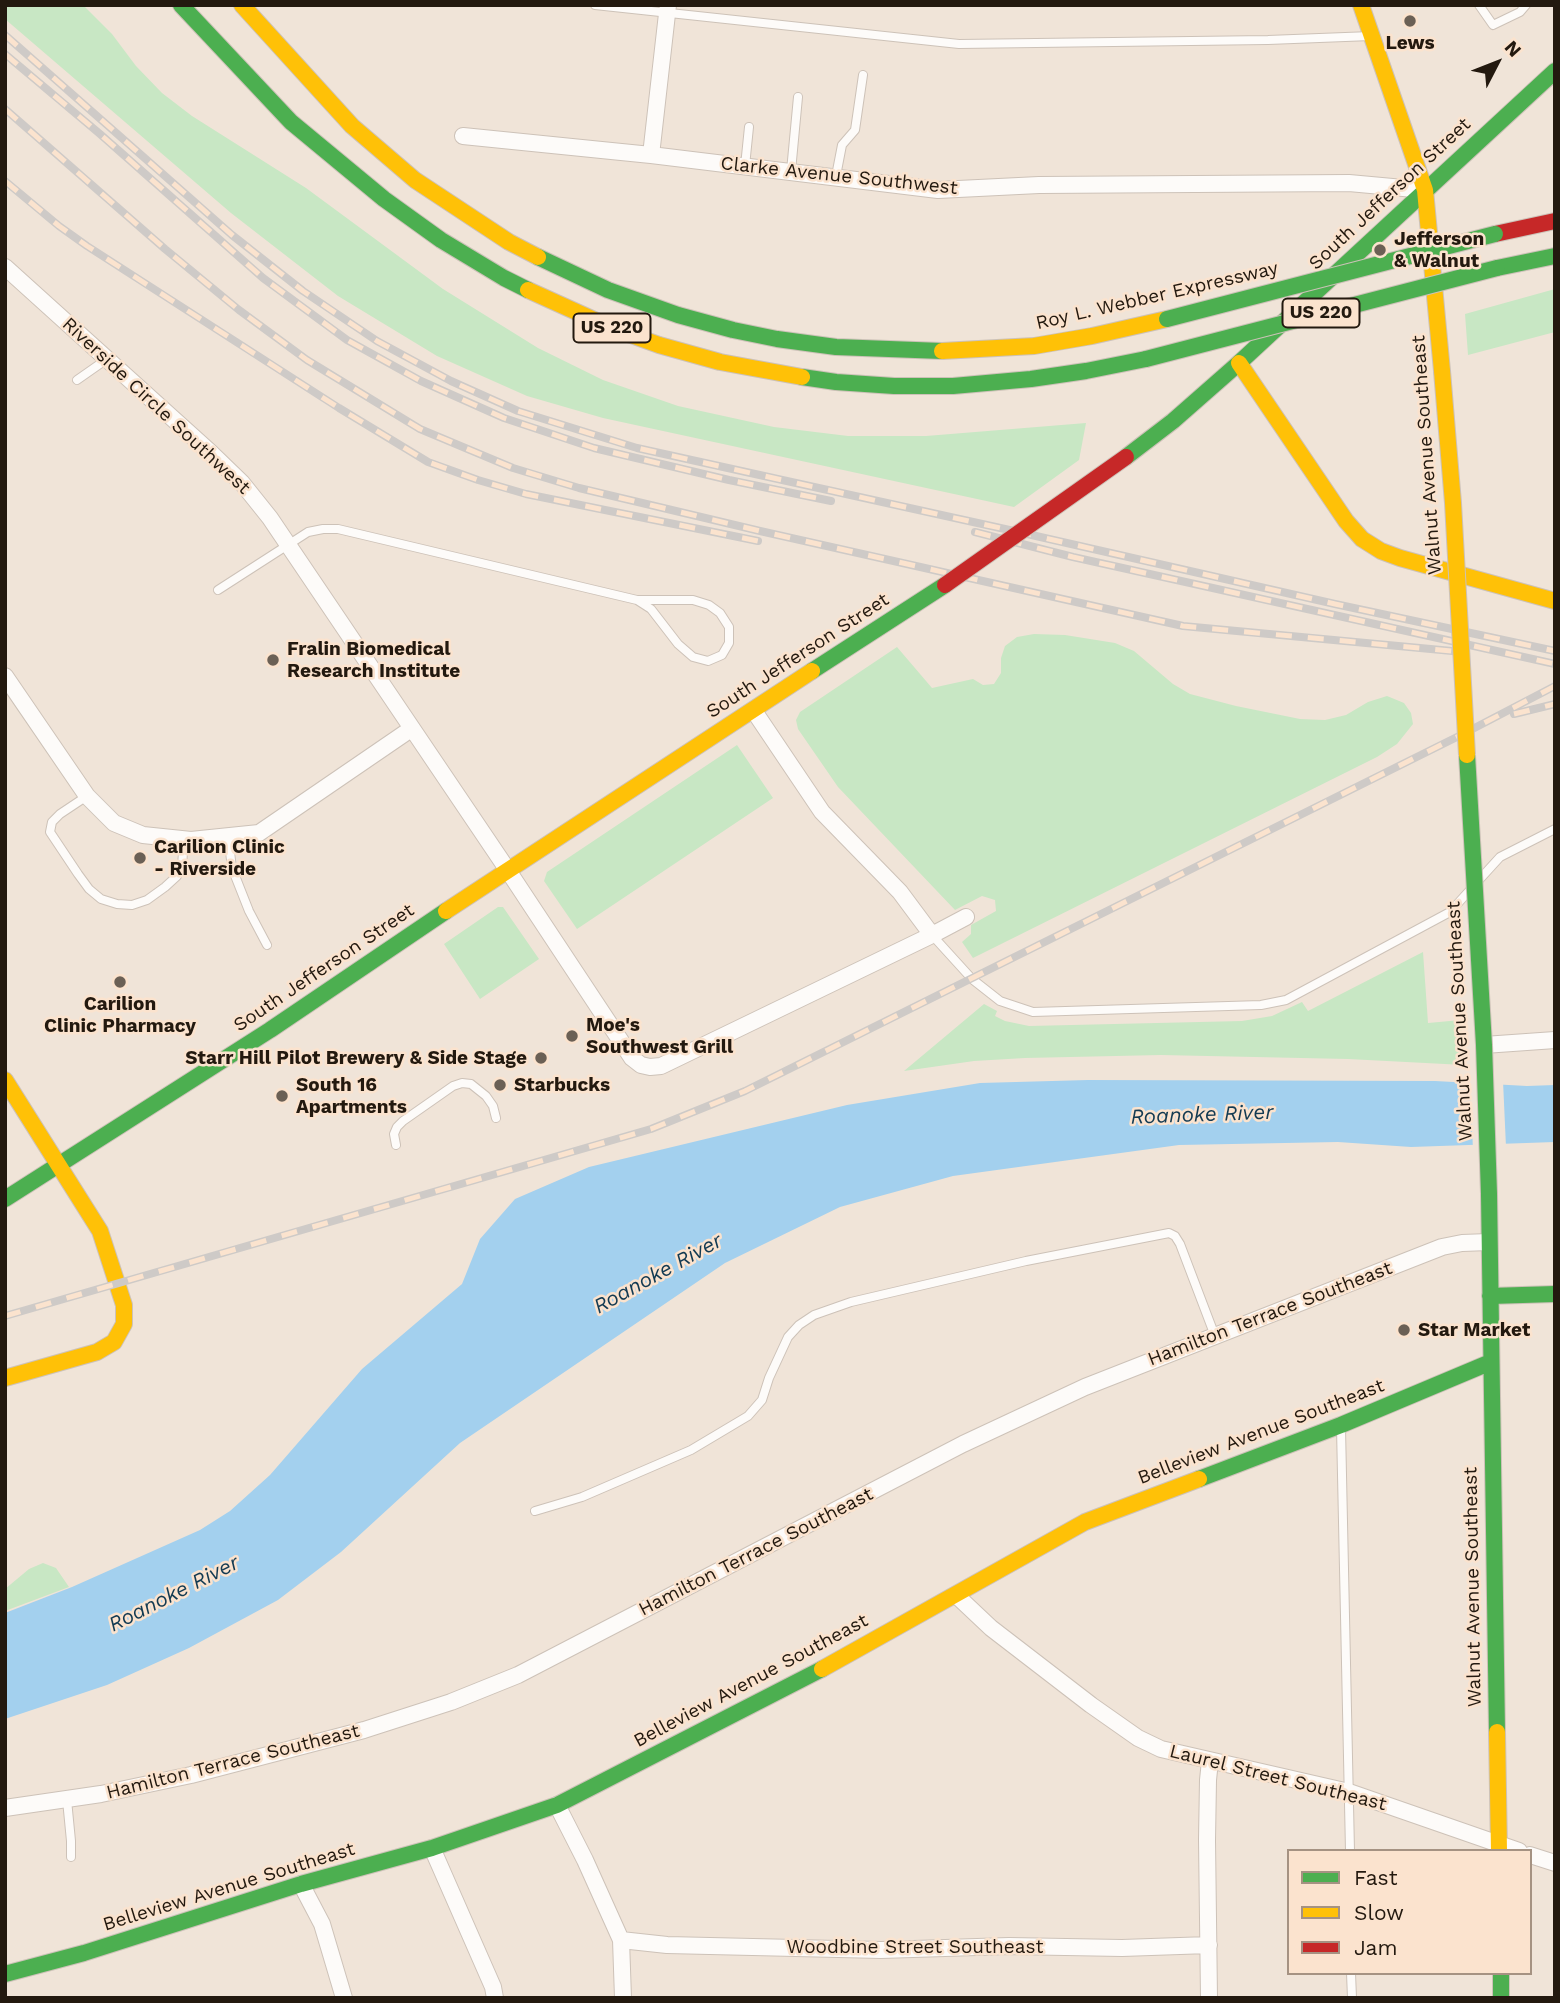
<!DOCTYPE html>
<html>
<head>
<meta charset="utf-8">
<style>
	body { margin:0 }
	#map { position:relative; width:1560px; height:2003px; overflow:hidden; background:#f0e4d8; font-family:"Work Sans",sans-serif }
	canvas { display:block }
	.frame { position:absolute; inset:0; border:7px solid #23190f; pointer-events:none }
	.legend { position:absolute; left:1287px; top:1849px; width:245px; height:126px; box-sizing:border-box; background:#fbe3ce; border:2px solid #a59282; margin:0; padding:9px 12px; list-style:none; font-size:21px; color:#23190f }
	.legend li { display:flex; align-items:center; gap:14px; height:35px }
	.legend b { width:35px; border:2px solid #a59282 }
	.north { position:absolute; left:1462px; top:28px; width:70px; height:70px; -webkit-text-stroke:5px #fbe3ce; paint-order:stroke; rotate:48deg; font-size:19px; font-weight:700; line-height:28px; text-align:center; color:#23190f }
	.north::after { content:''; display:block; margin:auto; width:24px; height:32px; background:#23190f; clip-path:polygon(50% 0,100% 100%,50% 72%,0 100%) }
</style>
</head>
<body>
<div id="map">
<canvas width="1560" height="2003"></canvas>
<div class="frame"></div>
<ul class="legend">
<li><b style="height:9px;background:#4caf50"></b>Fast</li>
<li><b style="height:9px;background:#ffc107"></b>Slow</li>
<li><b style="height:9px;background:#c62828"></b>Jam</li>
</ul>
<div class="north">N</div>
</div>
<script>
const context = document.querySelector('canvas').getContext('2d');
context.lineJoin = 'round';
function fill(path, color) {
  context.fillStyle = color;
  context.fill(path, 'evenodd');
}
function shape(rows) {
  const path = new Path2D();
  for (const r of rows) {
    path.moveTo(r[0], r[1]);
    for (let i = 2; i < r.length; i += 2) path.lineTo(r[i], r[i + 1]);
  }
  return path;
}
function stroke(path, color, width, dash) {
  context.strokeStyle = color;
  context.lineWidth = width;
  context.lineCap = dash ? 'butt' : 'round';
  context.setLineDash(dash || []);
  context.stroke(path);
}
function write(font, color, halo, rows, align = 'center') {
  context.font = font + ' "Work Sans",sans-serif';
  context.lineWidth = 5;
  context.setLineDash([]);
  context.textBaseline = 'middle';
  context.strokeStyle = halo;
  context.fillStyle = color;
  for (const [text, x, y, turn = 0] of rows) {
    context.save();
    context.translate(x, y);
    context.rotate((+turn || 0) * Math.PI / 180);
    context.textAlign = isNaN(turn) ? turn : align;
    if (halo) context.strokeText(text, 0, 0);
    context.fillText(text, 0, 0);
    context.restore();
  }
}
fill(shape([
	[5,5,83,5,112,34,136,66,162,93,192,116,306,188,443,289,538,348,603,380,678,406,774,427,848,436,926,436,1086,423,1079,460,1014,507,603,418,527,396,437,356,338,296,231,213,5,19],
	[1555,289,1555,332,1468,355,1465,314],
	[1034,634,1065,635,1115,643,1134,651,1173,684,1190,694,1236,706,1300,719,1325,720,1346,715,1368,702,1387,696,1404,703,1411,713,1413,724,1397,744,1377,757,973,958,962,942,971,934,971,925,996,911,995,900,982,896,955,910,838,787,798,729,796,720,800,712,897,647,932,688,973,679,983,685,994,684,1001,673,1001,658,1005,646,1017,637],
	[737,745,773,798,577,929,544,881,547,872],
	[498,907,503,907,539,959,480,999,444,944],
	[1423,952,1428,1023,1461,1020,1464,1065,1348,1059,1161,1055,1025,1058,974,1061,904,1071,984,1004,997,1011,995,1016,1005,1021,1029,1026,1242,1021,1272,1016,1302,1002,1308,1011],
	[43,1563,56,1568,69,1587,5,1611,5,1589,29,1569]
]), '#c8e7c4');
fill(shape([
	[1088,1080,1435,1081,1527,1086,1555,1085,1555,1142,1411,1147,1338,1142,1179,1145,953,1176,840,1207,725,1263,460,1443,341,1552,278,1600,189,1648,107,1685,5,1719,5,1613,72,1587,200,1530,230,1511,270,1475,362,1369,462,1284,480,1239,515,1199,589,1167,847,1105,980,1083]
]), '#a3d0ee');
fill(shape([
	[1469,1079,1503,1081,1506,1147,1473,1148]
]), '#f0e4d8');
const lane = shape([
	[595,5,959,44,1268,40,1371,36],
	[1479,5,1493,25,1520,12,1526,5],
	[745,166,749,127],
	[791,171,798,97],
	[836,176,842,145,855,130,863,75],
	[77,380,107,359],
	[218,590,308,532,323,529,338,529,637,600,693,600,709,605,720,613,729,627,729,643,722,655,708,661,693,657,678,644,651,609,637,600],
	[87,796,60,814,52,822,50,832,78,874,89,889,101,899,117,904,132,905,147,900,165,887,177,876,182,866,184,839],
	[228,836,232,868,249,911,267,945],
	[1479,880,1500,857,1555,829],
	[932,935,972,979,1000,1001,1033,1012,1261,1005,1286,1000,1450,912,1470,890],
	[396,1145,394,1134,397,1127,403,1121,453,1086,462,1083,471,1084,486,1096,493,1106,496,1118],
	[1341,1428,1350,1851],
	[535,1511,582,1497,691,1450,748,1416,762,1400,769,1378,788,1337,799,1325,814,1315,851,1302,1026,1261,1169,1233,1175,1236,1180,1244,1215,1336],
	[67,1800,71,1841,71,1857],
	[1351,1973,1352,1998]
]);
const street = shape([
	[463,136,651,155,938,190,1039,185,1349,183,1425,190],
	[651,155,668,5],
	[5,267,211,453,242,483,270,518,507,869,632,1058,641,1065,650,1067,661,1066,932,935,966,917],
	[5,676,87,796,114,823,143,835,191,840,259,833,411,729],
	[754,711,822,812,900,892,932,935],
	[1484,1045,1555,1040],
	[956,1595,991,1628,1091,1705,1138,1738,1161,1749,1349,1792,1519,1851],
	[557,1805,585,1860,621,1940,623,1998],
	[5,1808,101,1794,191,1775,364,1730,451,1702,518,1675,963,1444,1085,1387,1442,1247,1462,1243,1489,1242],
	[432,1848,493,1987,495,1998],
	[1530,1855,1555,1863],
	[301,1884,322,1924,344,1998],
	[621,1940,667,1945,881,1950,1009,1946,1122,1948,1209,1945],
	[1209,1998,1207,1840,1208,1780,1210,1761]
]);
const fast = shape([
	[181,5,291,122,384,199,441,240,504,278,528,290],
	[538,257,608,290,678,315,733,330,777,339,836,347,942,351],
	[1497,268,1555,256],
	[802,377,836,382,894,386,953,386,1031,379,1086,371,1146,359],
	[1126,457,1173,421,1239,363,1555,71],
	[812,671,945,585],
	[1489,1194,1497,1732],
	[5,1199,270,1030,446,911],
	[1490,1296,1555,1294],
	[1199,1479,1341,1425,1491,1362],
	[1501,1973,1501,1998],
	[5,1974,84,1953,301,1884,432,1848,557,1805,822,1669]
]);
const slow = shape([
	[242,5,352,126,415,180,509,242,538,257],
	[1361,5,1425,190,1442,371],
	[528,290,612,328,659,345,720,362,802,377],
	[942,351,1034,346,1092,336,1167,319],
	[1239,363,1346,521,1362,539,1381,551,1400,558,1555,601],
	[446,911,812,671],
	[5,1080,100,1231,124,1305,124,1324,114,1342,97,1352,5,1378],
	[822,1669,1085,1522,1199,1479],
	[1497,1732,1499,1851]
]);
const jam = shape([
	[1495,234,1555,221]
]);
stroke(lane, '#cdc2b8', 10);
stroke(street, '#cdc2b8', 18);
stroke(fast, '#cdc2b8', 18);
stroke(slow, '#cdc2b8', 18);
stroke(jam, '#cdc2b8', 18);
stroke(lane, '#fdfbf9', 8);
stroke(street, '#fdfbf9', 16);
stroke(fast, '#4caf50', 16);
stroke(slow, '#ffc107', 16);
stroke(jam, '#c62828', 16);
const rail = shape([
	[5,35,232,235,303,291,377,341,451,381,518,411,637,448,1014,531,1335,604,1555,651],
	[5,54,100,134,263,278,347,340,421,381,504,418,594,448,729,480,831,501],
	[5,109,165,249,239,310,307,360,420,429,513,468,579,488,760,531,1183,626,1463,652],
	[5,181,59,226,87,246,339,408,428,462,478,480,526,494,758,541],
	[975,532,1073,557,1555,664],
	[1514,714,1555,704],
	[5,1316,651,1129,745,1091,1461,735,1555,686]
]);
stroke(rail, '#cecac7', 8);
stroke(rail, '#fbe3ce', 5, [16]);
const fastBridge = shape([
	[1167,319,1495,234],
	[1146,359,1497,268],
	[1467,755,1484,1045,1489,1194]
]);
const slowBridge = shape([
	[1442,371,1453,503,1467,755]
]);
const jamBridge = shape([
	[945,585,1126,457]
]);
stroke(fastBridge, '#cdc2b8', 18, []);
stroke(slowBridge, '#cdc2b8', 18, []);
stroke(jamBridge, '#cdc2b8', 18, []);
stroke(fastBridge, '#4caf50', 16);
stroke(slowBridge, '#ffc107', 16);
stroke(jamBridge, '#c62828', 16);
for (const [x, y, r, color] of [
	[1410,21,7,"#6b6055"],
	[1380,250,7,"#6b6055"],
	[273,660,7,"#6b6055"],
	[140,858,7,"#6b6055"],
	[120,982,7,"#6b6055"],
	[572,1036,7,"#6b6055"],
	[541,1058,7,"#6b6055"],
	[500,1085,7,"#6b6055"],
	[282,1096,7,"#6b6055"],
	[1404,1330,7,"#6b6055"]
]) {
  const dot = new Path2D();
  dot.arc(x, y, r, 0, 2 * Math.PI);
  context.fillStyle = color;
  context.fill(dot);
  stroke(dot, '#fbe3ce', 2.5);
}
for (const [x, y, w] of [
	[1321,313,77],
	[612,328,77]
]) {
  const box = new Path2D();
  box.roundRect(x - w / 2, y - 14.5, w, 29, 5);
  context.fillStyle = '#fbe3ce';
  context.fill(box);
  stroke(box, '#23190f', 2);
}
write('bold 18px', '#23190f', null, [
	["US 220",1321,313],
	["US 220",612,328]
]);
write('bold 19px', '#23190f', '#fbe3ce', [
	["Lews",1410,43,"center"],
	["Jefferson",1394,239],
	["& Walnut",1394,261],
	["Fralin Biomedical",287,649],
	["Research Institute",287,671],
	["Carilion Clinic",154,847],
	["- Riverside",154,869],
	["Carilion",120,1004,"center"],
	["Clinic Pharmacy",120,1026,"center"],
	["Moe's",586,1025],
	["Southwest Grill",586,1047],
	["Starr Hill Pilot Brewery & Side Stage",527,1058,"right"],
	["South 16",296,1085],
	["Apartments",296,1107],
	["Starbucks",514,1085],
	["Star Market",1418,1330]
], 'left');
write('19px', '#23190f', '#fbe3ce', [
	["Clarke Avenue Southwest",839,176,6],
	["South Jefferson Street",1390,194,-43],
	["Roy L. Webber Expressway",1157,296,-13],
	["Riverside Circle Southwest",156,406,43],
	["Walnut Avenue Southeast",1427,455,-94],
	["South Jefferson Street",798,656,-33],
	["South Jefferson Street",324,968,-34],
	["Walnut Avenue Southeast",1460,1021,-93],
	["Hamilton Terrace Southeast",1270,1314,-21],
	["Belleview Avenue Southeast",1261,1432,-21],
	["Hamilton Terrace Southeast",756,1552,-27],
	["Walnut Avenue Southeast",1473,1587,-91],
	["Belleview Avenue Southeast",751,1681,-28],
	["Hamilton Terrace Southeast",233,1762,-14],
	["Laurel Street Southeast",1278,1778,14],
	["Belleview Avenue Southeast",229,1887,-17],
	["Woodbine Street Southeast",915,1947]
]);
write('italic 21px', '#123a52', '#fbe3ce', [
	["Roanoke River",1202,1115,-2],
	["Roanoke River",658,1274,-29],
	["Roanoke River",174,1594,-27]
]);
</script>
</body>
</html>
